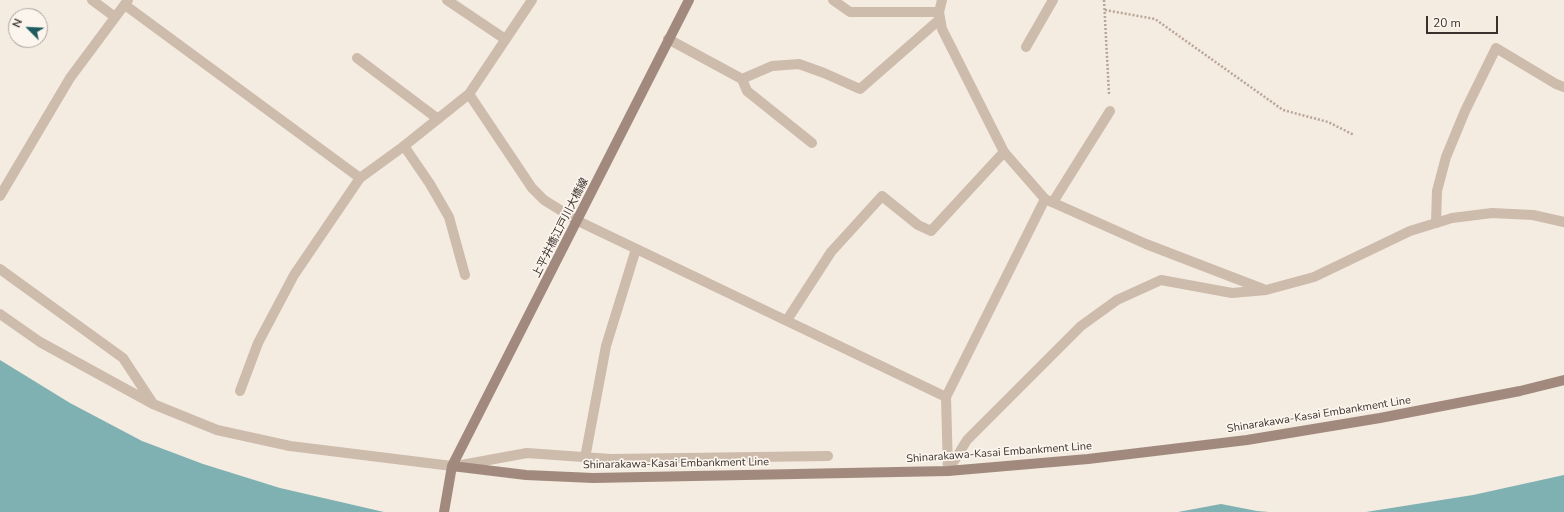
<!DOCTYPE html>
<html>
<head>
<meta charset="utf-8">
<style>
	body { margin:0 }
	#map { position:relative; width:1564px; height:512px; overflow:hidden; background:#f4ebe1; font-family:"Nunito Sans",sans-serif }
	canvas { display:block }
	.north { position:absolute; left:8px; top:8px; width:40px; height:40px; box-sizing:border-box; background:#fbf5ee; border:1px solid #aea6a0; border-radius:50%; rotate:294deg; font-size:11px; font-weight:700; line-height:16px; text-align:center; color:#3b302b }
	.north::after { content:''; display:block; margin:auto; width:14px; height:18px; background:#1f5a5e; clip-path:polygon(50% 0,100% 100%,50% 72%,0 100%) }
	.scale { position:absolute; left:1426px; top:16px; width:72px; height:18px; box-sizing:border-box; border:2px solid #3b302b; border-top:0; padding-left:5px; font-size:12px; line-height:14px; white-space:nowrap; color:#3b302b; -webkit-text-stroke:3px #fbf5ee; paint-order:stroke }
</style>
</head>
<body>
<div id="map">
<canvas width="1564" height="512"></canvas>
<div class="north">N</div>
<div class="scale">20 m</div>
</div>
<script>
const context = document.querySelector('canvas').getContext('2d');
context.lineJoin = 'round';
function fill(path, color) {
  context.fillStyle = color;
  context.fill(path, 'evenodd');
}
function shape(rows) {
  const path = new Path2D();
  for (const r of rows) {
    path.moveTo(r[0], r[1]);
    for (let i = 2; i < r.length; i += 2) path.lineTo(r[i], r[i + 1]);
  }
  return path;
}
function stroke(path, color, width, dash) {
  context.strokeStyle = color;
  context.lineWidth = width;
  context.lineCap = dash ? 'butt' : 'round';
  context.setLineDash(dash || []);
  context.stroke(path);
}
function write(font, color, halo, rows, align = 'center') {
  context.font = font + ' "Nunito Sans","Noto Sans JP",sans-serif';
  context.lineWidth = 3.5;
  context.setLineDash([]);
  context.textBaseline = 'middle';
  context.strokeStyle = halo;
  context.fillStyle = color;
  for (const [text, x, y, turn = 0] of rows) {
    context.save();
    context.translate(x, y);
    context.rotate((+turn || 0) * Math.PI / 180);
    context.textAlign = isNaN(turn) ? turn : align;
    if (halo) context.strokeText(text, 0, 0);
    context.fillText(text, 0, 0);
    context.restore();
  }
}
fill(shape([
	[0,360,70,403,142,441,203,464,280,488,384,512,0,512],
	[1564,475,1564,512,1366,512,1473,495],
	[1221,504,1257,511,1269,512,1178,512]
]), '#7fb0b2');
stroke(shape([
	[1104,0,1109,94],
	[1105,10,1155,19,1283,110,1328,122,1354,135]
]), '#b9a596', 2.5, [2, 2]);
stroke(shape([
	[447,0,505,39],
	[833,0,850,12,939,12],
	[668,39,742,79,772,66,799,64,824,73,860,89,940,19],
	[1026,47,1053,0],
	[357,58,438,119],
	[742,79,747,91,812,143],
	[404,146,430,184,449,217,465,275],
	[1053,202,1110,111],
	[1436,223,1437,191,1446,157,1465,111,1496,48,1556,84,1564,87],
	[787,320,831,252,882,196,918,225,931,231,1004,152],
	[240,391,258,343,294,275,360,178],
	[585,458,606,346,636,249],
	[456,466,527,453,611,459,828,456]
]), '#cdbbac', 10);
stroke(shape([
	[92,0,115,17],
	[942,0,939,12,942,29,1004,152,1045,199,1146,244,1263,289],
	[125,5,360,178,404,146,469,94,532,0],
	[469,94,532,188,544,200,578,221,946,397],
	[0,196,70,78,128,0],
	[0,269,123,358,152,402],
	[0,314,40,342,153,404,217,430,290,446,452,466],
	[948,471,967,440,1081,326,1117,300,1161,280,1232,293,1266,290,1314,277,1410,231,1452,218,1492,213,1533,215,1564,222],
	[948,471,946,397,1045,199]
]), '#cdbbac', 10);
stroke(shape([
	[452,466,526,475,593,478,948,471,1088,459,1247,440,1380,418,1520,391,1564,380],
	[444,512,452,466,689,0]
]), '#a18a7d', 10);
write('11px', '#3b302b', '#fbf5ee', [
	["上平井橋江戸川大橋線",561,228,-63],
	["Shinarakawa-Kasai Embankment Line",1319,415,-9],
	["Shinarakawa-Kasai Embankment Line",999,453,-4],
	["Shinarakawa-Kasai Embankment Line",676,464,-1]
]);
</script>
</body>
</html>
